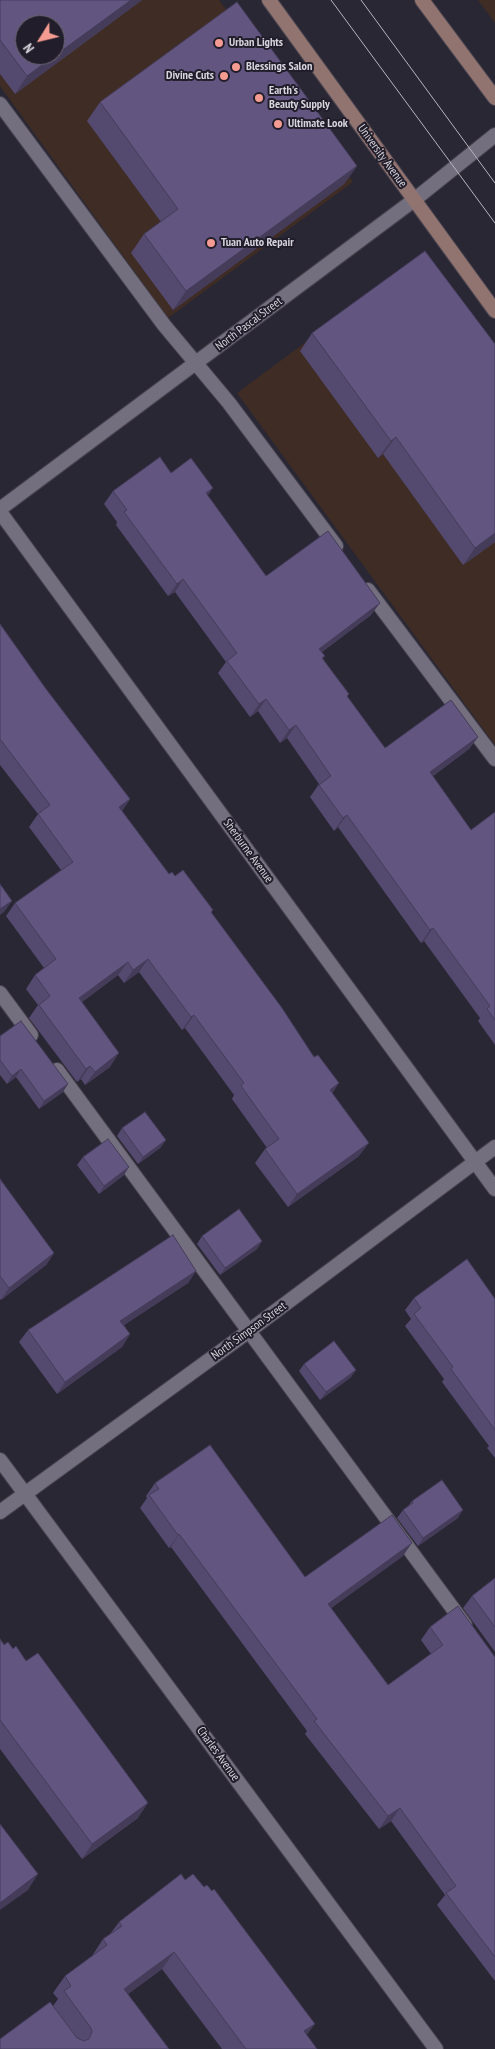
<!DOCTYPE html>
<html>
<head>
<meta charset="utf-8">
<style>
	body { margin:0 }
	#map { position:relative; width:495px; height:2049px; overflow:hidden; background:#2a2734; font-family:"PT Sans Narrow",sans-serif }
	canvas { display:block }
	.north { position:absolute; left:15px; top:15px; width:50px; height:50px; box-sizing:border-box; background:#211d2a; border:1px solid #696672; border-radius:50%; rotate:234deg; font-size:14px; font-weight:700; line-height:20px; text-align:center; color:#d6d4dd }
	.north::after { content:''; display:block; margin:auto; width:18px; height:22px; background:#f59c92; clip-path:polygon(50% 0,100% 100%,50% 72%,0 100%) }
</style>
</head>
<body>
<div id="map">
<canvas width="495" height="2049"></canvas>
<div class="north">N</div>
</div>
<script>
const context = document.querySelector('canvas').getContext('2d');
context.lineJoin = 'round';
function fill(path, color) {
  context.fillStyle = color;
  context.fill(path, 'evenodd');
}
function shape(rows) {
  const path = new Path2D();
  for (const r of rows) {
    path.moveTo(r[0], r[1]);
    for (let i = 2; i < r.length; i += 2) path.lineTo(r[i], r[i + 1]);
  }
  return path;
}
function stroke(path, color, width, dash) {
  context.strokeStyle = color;
  context.lineWidth = width;
  context.lineCap = dash ? 'butt' : 'round';
  context.setLineDash(dash || []);
  context.stroke(path);
}
function write(font, color, halo, rows, align = 'center') {
  context.font = font + ' "PT Sans Narrow",sans-serif';
  context.lineWidth = 4;
  context.setLineDash([]);
  context.textBaseline = 'middle';
  context.strokeStyle = halo;
  context.fillStyle = color;
  for (const [text, x, y, turn = 0] of rows) {
    context.save();
    context.translate(x, y);
    context.rotate((+turn || 0) * Math.PI / 180);
    context.textAlign = isNaN(turn) ? turn : align;
    if (halo) context.strokeText(text, 0, 0);
    context.fillText(text, 0, 0);
    context.restore();
  }
}
fill(shape([
	[0,0,219,0,353,182,168,318,0,86],
	[25,25,55,25,55,55,25,55],
	[478,0,495,0,495,23],
	[414,262,495,373,495,745,237,393]
]), '#3e2c25');
const service = shape([
	[0,104,164,325,229,403,336,546],
	[368,590,495,759],
	[0,993,31,1035],
	[57,1070,465,1625]
]);
const minor = shape([
	[0,509,414,200],
	[0,512,495,1189],
	[0,1460,436,2049],
	[0,1512,249,1331,495,1147]
]);
const tertiary = shape([
	[414,200,495,135]
]);
const secondary = shape([
	[269,0,495,311],
	[422,0,495,98]
]);
stroke(service, '#46424e', 16);
stroke(minor, '#46424e', 16);
stroke(tertiary, '#46424e', 16);
stroke(secondary, '#46424e', 16);
stroke(service, '#736f7f', 14);
stroke(minor, '#736f7f', 14);
stroke(tertiary, '#736f7f', 14);
stroke(secondary, '#917370', 14);
stroke(shape([
	[331,0,495,223],
	[361,0,495,183]
]), '#b6b4be', 1);
fill(shape([
	[0,0,142,0,15,94,0,74],
	[100,102,357,166,344,184,173,310,131,253,144,234,161,222,87,121],
	[312,333,495,344,495,542,463,565,383,454,378,458,300,351],
	[171,473,208,496,266,576,371,615,322,652,323,658,347,697,385,748,478,737,469,749,433,776,471,830,495,812,495,1045,478,1021,480,1018,424,941,421,943,338,827,334,831,310,797,319,784,287,738,280,743,258,711,250,717,218,673,226,662,175,592,168,596,116,525,117,522,104,504,113,491],
	[0,624,46,689,130,799,122,811,169,874,175,876,213,910,211,913,332,1093,359,1156,288,1207,255,1163,265,1149,267,1148,232,1099,234,1095,185,1028,182,1030,139,972,124,983,118,975,82,1002,110,1067,85,1085,81,1079,77,1082,29,1018,38,1005,26,989,35,975,44,968,6,916,15,903,61,870,29,827,38,814,0,765],
	[0,1036,63,1092,39,1109,16,1077,7,1084,0,1075],
	[122,1128,166,1140,160,1148,138,1164,117,1136],
	[83,1157,124,1175,99,1194,77,1165],
	[0,1179,54,1253,46,1265,1,1300,0,1299],
	[202,1236,262,1241,257,1249,220,1275,197,1244],
	[196,1271,188,1283,124,1325,130,1334,122,1347,57,1394,19,1342,28,1330],
	[414,1298,495,1299,495,1458,487,1448,489,1446,442,1382,444,1379,405,1326,411,1319,405,1310],
	[304,1364,356,1370,350,1378,320,1400,299,1371],
	[155,1483,305,1577,403,1556,331,1608,388,1685,431,1654,421,1640,430,1627,495,1657,495,1981,437,1905,445,1895,391,1821,379,1829,305,1734,307,1731,171,1547,169,1548,140,1508,147,1498,146,1496],
	[412,1501,458,1518,418,1546,397,1518,403,1510,408,1506],
	[495,1578,495,1652,463,1608,472,1596],
	[0,1639,138,1818,82,1859,0,1749],
	[181,1874,317,2049,222,2049,162,1969,128,1994,169,2049,0,2049,53,2006,58,1999,53,1993,65,1976,92,1956,103,1939,110,1934,119,1922]
]), '#54496e');
fill(shape([
	[131,0,142,0,15,94,27,76],
	[357,166,344,184,173,310,186,291],
	[396,437,383,454,378,458,391,441],
	[213,488,204,501,206,493],
	[495,533,495,542,463,565,475,548],
	[183,579,175,592,168,596,177,584],
	[380,603,371,615,310,661,319,649],
	[266,699,258,711,250,717,259,704],
	[296,725,287,738,280,743,289,730],
	[478,737,469,749,421,784,430,772],
	[130,799,121,812,119,807],
	[347,815,338,827,334,831,343,818],
	[12,901,4,912,0,915,0,909],
	[433,928,424,941,421,943,430,930],
	[148,959,139,972,124,983,133,970],
	[128,962,118,975,70,1011,79,998],
	[194,1015,185,1028,182,1030,191,1017],
	[119,1053,110,1067,85,1085,95,1072],
	[90,1066,81,1079,77,1082,86,1069],
	[21,1069,16,1077,7,1084,12,1076],
	[339,1083,330,1097,330,1090],
	[68,1084,63,1092,39,1109,44,1101],
	[166,1140,160,1148,138,1164,143,1157],
	[369,1143,359,1156,288,1207,297,1194],
	[129,1167,124,1175,99,1194,104,1186],
	[262,1241,257,1249,220,1275,225,1268],
	[54,1253,46,1265,1,1300,9,1288],
	[196,1271,188,1283,112,1333,120,1321],
	[130,1334,122,1347,57,1394,65,1382],
	[356,1370,350,1378,320,1400,326,1392],
	[463,1510,458,1518,418,1546,423,1538],
	[179,1534,171,1547,169,1548,178,1535],
	[412,1543,403,1556,319,1617,328,1604],
	[148,1803,138,1818,82,1859,92,1844],
	[400,1808,391,1821,379,1829,388,1816],
	[38,1874,28,1890,0,1910,0,1903],
	[174,1952,162,1969,113,2005,124,1989],
	[315,2024,303,2040,304,2031]
]), '#453c5a');
const building = shape([
	[0,0,131,0,27,76,0,40,0,0],
	[25,25,55,25,55,55,25,55,25,25],
	[237,2,357,166,186,291,144,234,178,209,100,102,237,2],
	[425,251,495,344,495,533,475,548,396,437,391,441,312,333,425,251],
	[160,457,171,473,191,458,213,488,206,493,266,576,328,531,380,603,319,649,325,656,322,658,349,694,347,696,385,748,451,700,478,737,430,772,471,830,495,812,495,1020,487,1009,490,1006,433,928,430,930,347,815,343,818,319,785,331,776,296,725,289,730,266,699,259,704,227,661,237,653,183,579,177,584,124,512,127,510,113,491,160,457],
	[0,624,46,689,130,799,119,807,169,874,172,872,175,876,183,870,213,910,211,912,282,1008,314,1057,318,1055,339,1083,330,1090,369,1143,297,1194,265,1149,279,1139,241,1086,244,1083,194,1015,191,1017,148,959,133,970,128,962,79,998,119,1053,95,1072,90,1066,86,1069,39,1005,50,996,35,975,56,959,15,903,73,862,38,814,50,805,0,739,0,624],
	[0,884,12,901,0,909,0,884],
	[21,1021,68,1084,44,1101,21,1069,12,1076,0,1060,0,1036,21,1021],
	[145,1112,166,1140,143,1157,122,1128,145,1112],
	[108,1139,129,1167,104,1186,83,1157,108,1139],
	[0,1179,54,1253,9,1288,0,1276,0,1179],
	[239,1209,262,1241,225,1268,202,1236,239,1209],
	[173,1235,196,1271,120,1321,130,1334,65,1382,28,1330,173,1235],
	[467,1259,495,1299,495,1430,451,1369,453,1367,414,1314,421,1308,414,1298,467,1259],
	[334,1341,356,1370,326,1392,304,1364,334,1341],
	[210,1445,305,1577,392,1515,412,1543,328,1604,388,1685,443,1645,430,1627,458,1606,495,1657,495,1957,446,1893,456,1886,400,1808,388,1816,314,1721,317,1719,179,1534,178,1535,149,1495,159,1489,155,1483,210,1445],
	[442,1480,463,1510,423,1538,403,1510,413,1503,412,1501,442,1480],
	[495,1578,495,1627,472,1596,495,1578],
	[0,1639,4,1645,8,1642,13,1649,16,1646,26,1661,38,1653,148,1803,92,1844,0,1720,0,1639],
	[0,1824,38,1874,0,1903,0,1824],
	[181,1874,185,1880,193,1874,204,1887,207,1885,212,1891,214,1889,315,2024,304,2031,317,2049,246,2049,174,1952,124,1989,169,2049,0,2049,0,2039,50,2002,77,2038,84,2041,89,2039,92,2032,91,2028,64,1991,71,1986,65,1976,107,1945,103,1939,122,1926,119,1922,181,1874]
]);
fill(building, '#625580');
stroke(building, '#453c5a', 1);
for (const [x, y, r, color] of [
	[219,43,5,"#f59c92"],
	[236,67,5,"#f59c92"],
	[224,76,5,"#f59c92"],
	[259,98,5,"#f59c92"],
	[278,124,5,"#f59c92"],
	[211,243,5,"#f59c92"]
]) {
  const dot = new Path2D();
  dot.arc(x, y, r, 0, 2 * Math.PI);
  context.fillStyle = color;
  context.fill(dot);
  stroke(dot, '#211d2a', 2);
}
write('bold 12px', '#d6d4dd', '#211d2a', [
	["Urban Lights",229,43],
	["Blessings Salon",246,67],
	["Divine Cuts",214,76,"right"],
	["Earth's",269,91],
	["Beauty Supply",269,105],
	["Ultimate Look",288,124],
	["Tuan Auto Repair",221,243]
], 'left');
write('12px', '#d6d4dd', '#211d2a', [
	["University Avenue",382,156,54],
	["North Pascal Street",249,324,-37],
	["Sherburne Avenue",248,851,54],
	["North Simpson Street",249,1331,-36],
	["Charles Avenue",218,1754,54]
]);
</script>
</body>
</html>
